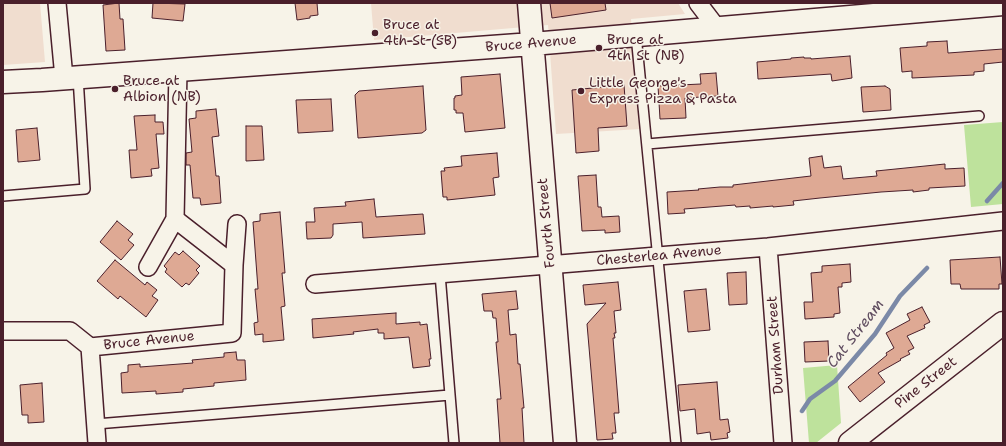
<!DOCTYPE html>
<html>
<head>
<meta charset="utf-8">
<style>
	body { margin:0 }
	#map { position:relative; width:1006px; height:446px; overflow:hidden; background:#f7f3e8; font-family:"Shantell Sans",sans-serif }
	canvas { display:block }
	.frame { position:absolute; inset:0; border:4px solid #4a1f2b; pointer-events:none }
</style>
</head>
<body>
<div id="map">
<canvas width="1006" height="446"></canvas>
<div class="frame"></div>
</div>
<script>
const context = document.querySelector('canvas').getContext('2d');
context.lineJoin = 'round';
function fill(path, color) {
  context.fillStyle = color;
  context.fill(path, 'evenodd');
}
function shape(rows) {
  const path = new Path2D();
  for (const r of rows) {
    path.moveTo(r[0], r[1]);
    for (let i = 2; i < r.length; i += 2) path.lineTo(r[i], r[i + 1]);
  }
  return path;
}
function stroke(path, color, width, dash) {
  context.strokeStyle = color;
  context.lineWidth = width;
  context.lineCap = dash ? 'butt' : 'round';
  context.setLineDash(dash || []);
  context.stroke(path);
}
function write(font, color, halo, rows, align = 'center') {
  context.font = font + ' "Shantell Sans",sans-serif';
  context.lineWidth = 3;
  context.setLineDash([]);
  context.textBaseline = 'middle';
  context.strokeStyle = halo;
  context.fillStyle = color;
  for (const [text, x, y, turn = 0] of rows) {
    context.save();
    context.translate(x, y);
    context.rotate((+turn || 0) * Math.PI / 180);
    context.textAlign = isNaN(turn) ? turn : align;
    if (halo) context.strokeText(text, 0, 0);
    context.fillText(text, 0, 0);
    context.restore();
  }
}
fill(shape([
	[3,3,40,3,45,62,3,65],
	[371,3,678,3,685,14,631,19,641,129,556,134,548,25,374,40]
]), '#f0ddcf');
fill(shape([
	[1003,122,1003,204,971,207,964,125],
	[837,365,841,423,816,443,809,443,803,368]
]), '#bee29c');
stroke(shape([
	[987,201,1003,183],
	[802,411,810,399,835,381,875,334,900,296,927,268]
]), '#7b89a7', 4.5);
const building = shape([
	[119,3,120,19,123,19,125,50,106,51,103,5,119,3],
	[153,3,185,4,183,21,152,18,153,3],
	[295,3,317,3,318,15,310,16,310,18,297,20,295,3],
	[550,3,605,3,606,10,552,18,550,3],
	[947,41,948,53,1003,49,1003,62,984,64,984,71,974,72,974,75,912,78,912,71,902,72,900,48,927,46,927,42,947,41],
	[850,56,852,78,832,81,831,74,758,79,757,62,791,59,791,58,804,57,804,58,811,58,811,59,850,56],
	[716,73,718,96,685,98,686,118,660,119,658,86,701,84,700,74,716,73],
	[500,74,505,128,465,132,463,113,456,113,456,110,454,110,454,98,455,98,455,96,462,95,461,77,500,74],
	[624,85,627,126,598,128,599,151,576,153,572,90,624,85],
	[423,86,426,130,422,133,358,138,355,95,359,91,423,86],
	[885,86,890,89,891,110,863,112,861,87,885,86],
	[331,99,333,131,298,133,296,100,331,99],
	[216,109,219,136,212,137,216,176,219,176,221,203,201,205,200,198,193,198,190,165,186,165,186,153,192,152,189,119,196,118,196,111,216,109],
	[155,115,155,122,163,122,164,134,156,134,159,168,151,169,152,176,131,178,129,150,137,150,134,116,155,115],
	[246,126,262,126,264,160,246,161,246,126],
	[37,128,40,160,18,162,16,130,37,128],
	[497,153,499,177,493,178,495,195,447,200,447,197,443,197,441,171,445,171,444,168,462,166,461,156,497,153],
	[822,156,824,168,841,166,843,179,877,176,876,171,945,164,945,169,964,168,965,186,929,188,929,190,913,192,913,190,881,192,820,198,793,201,794,205,773,207,773,206,750,208,750,206,736,207,735,205,684,209,685,213,668,214,667,192,699,190,698,189,720,187,733,187,733,185,811,176,809,158,822,156],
	[596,175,598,207,601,207,602,217,619,216,620,232,605,233,605,230,582,231,578,176,596,175],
	[374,199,376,217,423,214,425,234,363,238,362,222,333,224,333,235,331,238,307,239,306,222,315,222,314,208,346,206,345,202,374,199],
	[280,212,285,273,282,273,285,306,281,307,284,340,263,342,263,334,255,335,254,323,258,322,255,289,258,289,253,222,260,221,260,214,280,212],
	[117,221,133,234,128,240,134,245,121,260,100,242,117,221],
	[183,251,200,266,196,270,199,273,189,285,186,283,182,287,165,272,167,269,164,266,175,252,179,255,183,251],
	[1000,257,1002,284,999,284,999,289,961,289,960,284,951,284,950,260,1000,257],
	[115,260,145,285,147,282,157,290,152,296,158,300,146,317,120,296,118,299,97,281,115,260],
	[850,264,851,282,842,283,842,287,838,287,840,313,834,314,834,317,805,319,804,302,813,302,811,273,822,272,822,266,850,264],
	[746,272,747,304,729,305,727,273,746,272],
	[618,282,621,310,614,311,616,333,614,333,615,338,613,338,619,413,614,413,616,433,612,433,613,439,597,440,587,324,606,303,585,305,583,285,618,282],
	[706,289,710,330,688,332,684,291,706,289],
	[516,291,518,309,508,310,510,335,516,334,518,364,520,364,524,408,522,408,524,443,500,443,497,399,501,399,496,342,498,342,496,318,493,318,492,311,484,311,482,294,516,291],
	[922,307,930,322,924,325,925,328,907,336,914,348,908,351,910,354,900,359,901,360,878,373,885,382,860,402,848,387,887,355,886,353,894,348,886,333,910,320,907,314,922,307],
	[396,313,396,324,420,322,420,325,427,324,431,359,429,359,430,366,413,368,409,337,384,339,384,333,378,333,378,329,353,332,354,334,313,338,312,319,396,313],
	[828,341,829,361,805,362,804,342,828,341],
	[236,352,237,360,245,360,246,380,214,383,214,386,183,389,183,392,156,394,156,391,122,393,121,373,128,372,128,365,140,364,140,367,193,363,192,360,224,357,224,353,236,352],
	[717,382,720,420,728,419,730,432,727,433,728,438,711,440,710,432,697,434,695,409,680,411,678,385,717,382],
	[42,383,44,422,28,423,28,415,22,415,20,385,42,383]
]);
fill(building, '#dea994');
stroke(building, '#4a1f2b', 1);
const lane = shape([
	[636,35,676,443],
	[647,144,979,116],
	[3,196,85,189,78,77],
	[440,274,454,443],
	[96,424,450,395]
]);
const street = shape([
	[57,3,64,78],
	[698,3,717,28],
	[175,219,234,265],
	[768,247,783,443],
	[148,267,175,219,178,70],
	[315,284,768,247,1003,221],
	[3,331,70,331,90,347,232,333,234,265,237,224],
	[90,347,97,443]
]);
const secondary = shape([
	[529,3,565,443],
	[3,82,42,80,532,44,1003,4],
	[850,443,1003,323]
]);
stroke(lane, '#4a1f2b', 12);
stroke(street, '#4a1f2b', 20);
stroke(secondary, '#4a1f2b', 25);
stroke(lane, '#f7f3e8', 9);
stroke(street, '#f7f3e8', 17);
stroke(secondary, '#f7f3e8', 22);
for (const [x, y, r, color] of [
	[375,33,4,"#4a1f2b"],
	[599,48,4,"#4a1f2b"],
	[115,89,4,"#4a1f2b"],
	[581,91,4,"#4a1f2b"]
]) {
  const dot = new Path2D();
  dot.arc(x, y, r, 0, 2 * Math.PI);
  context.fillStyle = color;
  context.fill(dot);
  stroke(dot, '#f7f3e8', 1.5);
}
write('14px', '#4a1f2b', '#f7f3e8', [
	["Bruce at",383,25],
	["4th St (SB)",383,41],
	["Bruce at",607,40],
	["4th St (NB)",607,56],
	["Bruce at",123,81],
	["Albion (NB)",123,97],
	["Little George's",589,83],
	["Express Pizza & Pasta",589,99]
], 'left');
write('14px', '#4a1f2b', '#f7f3e8', [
	["Bruce Avenue",531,44,-5],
	["Fourth Street",547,223,-95],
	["Chesterlea Avenue",659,256,-5],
	["Bruce Avenue",149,341,-6],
	["Durham Street",776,345,-94],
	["Pine Street",926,383,-38]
]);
write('italic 15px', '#5e4b5e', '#f7f3e8', [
	["Cat Stream",856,334,-52]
]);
</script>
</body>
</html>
